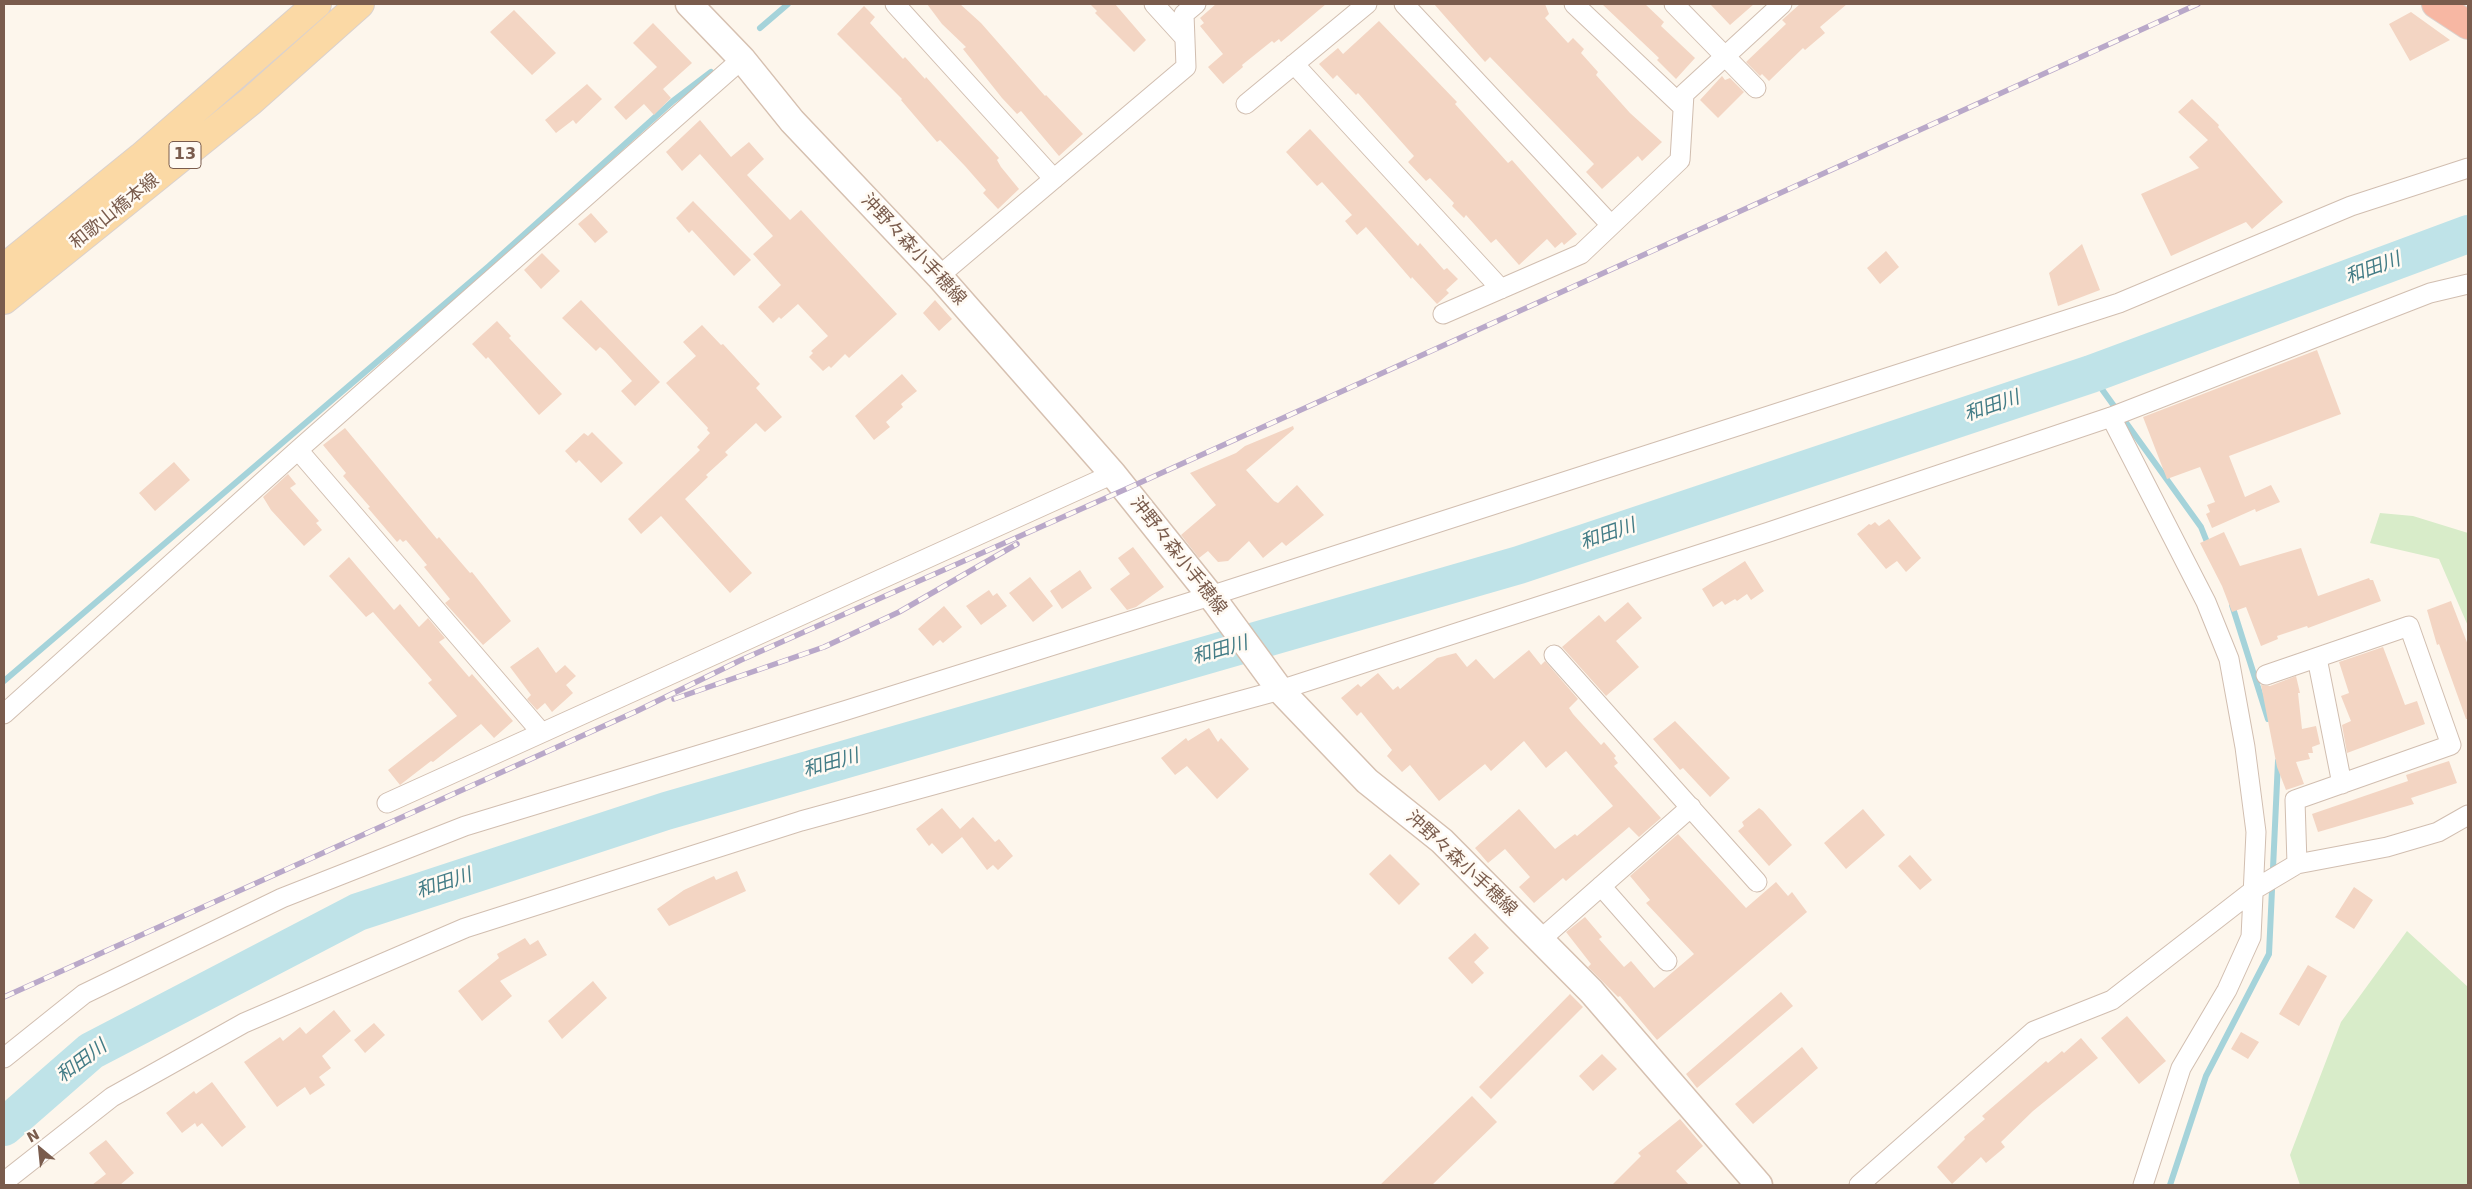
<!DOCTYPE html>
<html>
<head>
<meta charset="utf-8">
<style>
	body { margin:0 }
	#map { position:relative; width:2472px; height:1189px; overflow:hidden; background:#fdf6ec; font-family:"DejaVu Sans",sans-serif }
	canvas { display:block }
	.frame { position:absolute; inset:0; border:5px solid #7a5c4d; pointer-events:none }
	.north { position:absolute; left:15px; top:1124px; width:50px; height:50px; -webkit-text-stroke:4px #fffaf3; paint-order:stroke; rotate:332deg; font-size:14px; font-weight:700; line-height:20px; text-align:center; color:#7a5c4d }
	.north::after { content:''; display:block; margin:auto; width:18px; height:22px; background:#7a5c4d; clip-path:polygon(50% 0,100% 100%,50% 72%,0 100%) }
</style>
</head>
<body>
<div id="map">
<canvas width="2472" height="1189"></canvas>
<div class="frame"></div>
<div class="north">N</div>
</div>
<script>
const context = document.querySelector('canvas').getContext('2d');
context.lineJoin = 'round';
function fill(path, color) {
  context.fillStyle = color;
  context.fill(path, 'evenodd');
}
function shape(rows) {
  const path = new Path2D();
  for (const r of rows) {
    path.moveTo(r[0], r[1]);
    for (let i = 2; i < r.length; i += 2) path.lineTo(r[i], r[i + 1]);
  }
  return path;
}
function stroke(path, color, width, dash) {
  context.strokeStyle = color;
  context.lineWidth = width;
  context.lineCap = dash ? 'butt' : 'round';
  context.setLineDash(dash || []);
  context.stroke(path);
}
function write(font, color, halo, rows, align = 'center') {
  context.font = font + ' "DejaVu Sans","Noto Sans JP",sans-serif';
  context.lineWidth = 5;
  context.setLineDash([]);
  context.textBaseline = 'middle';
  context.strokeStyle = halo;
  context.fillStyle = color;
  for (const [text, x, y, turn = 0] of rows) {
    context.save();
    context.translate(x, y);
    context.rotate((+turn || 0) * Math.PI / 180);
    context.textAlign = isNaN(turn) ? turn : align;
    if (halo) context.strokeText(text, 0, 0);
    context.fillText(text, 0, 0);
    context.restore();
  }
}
fill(shape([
	[2380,513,2413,516,2468,533,2468,626,2439,559,2370,543],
	[2407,931,2468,987,2468,1185,2300,1185,2290,1155,2341,1022]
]), '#d8ecc9');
stroke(shape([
	[760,28,788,4],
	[2091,374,2201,527,2209,547],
	[2232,605,2268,719],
	[4,681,489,266,673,101,711,72],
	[2170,1185,2206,1076,2269,954,2278,761]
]), '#a5d3da', 6);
stroke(shape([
	[4,1127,91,1051,358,912,666,811,1519,565,2091,374,2468,234]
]), '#bfe3e8', 38);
fill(shape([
	[927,4,960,4,981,23,1045,96,1046,95,1083,134,1059,156,1021,111,1017,114,1002,98,963,49,966,47,942,24],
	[1090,4,1115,4,1146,40,1134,52,1095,13,1097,11],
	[1216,4,1326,4,1281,42,1279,39,1274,43,1272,41,1242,65,1243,67,1223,84,1208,67,1223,54,1200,26,1204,23,1200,18],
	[1434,4,1545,4,1549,14,1545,18,1568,43,1573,38,1584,49,1581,53,1598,72,1596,75,1630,113,1662,142,1642,161,1638,156,1602,189,1586,172,1594,164,1490,57,1485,62],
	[1602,4,1645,4,1664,22,1661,26,1695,58,1676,79,1657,60,1659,58],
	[1710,4,1754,4,1730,25],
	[1800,4,1847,4,1820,27,1825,33,1805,50,1803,48,1769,81,1762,74,1760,76,1746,62,1786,24,1782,20],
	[864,6,875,17,870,23,879,33,903,59,905,57,925,79,926,77,999,158,997,160,1001,167,1019,189,998,209,983,193,986,190,965,166,940,140,937,142,901,100,902,99,837,34],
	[514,10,556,53,532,75,490,32],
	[2411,12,2450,40,2410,61,2389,24],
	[1379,21,1457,102,1455,104,1508,163,1512,160,1577,234,1564,245,1562,242,1555,248,1547,239,1519,265,1496,239,1491,243,1466,215,1464,218,1452,206,1454,203,1430,178,1426,181,1408,162,1414,156,1358,93,1356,95,1337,75,1333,79,1319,64,1338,48,1343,54],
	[653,23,692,63,663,89,671,98,654,115,644,104,626,120,614,107,657,67,633,43],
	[1722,76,1725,80,1730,78,1744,92,1718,118,1700,100],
	[587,84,602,99,576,124,573,120,556,133,545,120],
	[2192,99,2219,125,2218,127,2283,202,2252,229,2246,222,2171,256,2141,194,2199,168,2189,157,2208,140,2178,112],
	[700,120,731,157,749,142,764,159,747,175,790,220,801,210,897,314,849,358,845,354,831,368,829,366,823,371,809,357,813,353,811,351,828,336,798,304,781,319,779,317,773,323,758,307,781,285,753,254,773,236,700,154,682,171,666,152],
	[1310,129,1418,246,1420,243,1444,270,1447,268,1458,279,1446,290,1449,293,1437,304,1412,277,1411,279,1366,227,1357,235,1345,221,1352,215,1322,182,1317,186,1286,152],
	[693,201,751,260,734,276,692,230,689,233,676,218],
	[591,213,608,232,595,243,578,224],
	[2082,244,2100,290,2058,306,2049,273],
	[1886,251,1899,267,1880,284,1867,268],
	[542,253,560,271,541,289,524,270],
	[581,300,660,382,635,406,621,391,632,381,605,351,600,347,596,351,562,318],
	[935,300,952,319,939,331,923,313],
	[497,321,511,336,509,338,562,394,539,415,488,357,486,359,472,344],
	[702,325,721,345,723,344,760,384,756,388,782,417,765,432,756,423,725,452,728,455,706,475,708,477,685,499,752,573,730,593,661,516,641,534,628,519,696,454,700,450,697,447,710,433,707,430,708,428,666,383,696,356,683,342],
	[2317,350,2341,414,2229,456,2245,497,2271,485,2280,502,2256,512,2255,509,2212,528,2206,514,2210,512,2207,505,2215,502,2200,467,2167,479,2143,417],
	[902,374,917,391,901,404,903,407,886,422,890,427,874,440,855,416],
	[1293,426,1294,429,1246,470,1274,501,1278,503,1297,485,1324,515,1286,546,1282,542,1263,558,1249,541,1228,561,1218,562,1208,551,1199,558,1181,535,1216,505,1190,473,1236,453,1245,446],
	[345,428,437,539,439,537,470,573,472,572,511,621,483,645,445,603,450,599,424,567,427,565,406,540,403,542,400,539,397,542,368,508,370,507,343,476,346,473,323,445],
	[592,432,623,463,601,483,579,460,576,463,565,451,584,433,588,436],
	[174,462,190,480,155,511,139,493],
	[288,474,296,484,290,488,319,521,316,523,322,530,304,546,271,510,263,497],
	[1889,519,1921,558,1906,572,1897,561,1886,569,1857,534,1869,524,1871,525,1875,522,1879,526],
	[2224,532,2240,566,2301,548,2318,596,2369,578,2370,580,2373,580,2381,601,2308,628,2307,626,2277,636,2278,639,2261,646,2246,607,2232,612,2222,586,2200,543],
	[1133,547,1164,587,1136,607,1127,610,1110,589,1130,574,1118,558],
	[349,557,394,610,400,604,419,627,428,618,445,638,439,642,469,677,472,674,513,721,494,738,481,724,433,762,431,761,400,785,388,770,457,716,428,683,432,680,373,612,366,617,329,576],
	[1745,561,1764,591,1751,600,1747,594,1737,601,1735,599,1725,605,1722,601,1713,607,1702,589],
	[1080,570,1092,588,1062,609,1050,591],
	[1030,577,1053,606,1033,622,1009,593],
	[989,590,993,596,997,593,1007,606,981,625,966,606],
	[2451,601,2468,645,2468,719,2466,719,2439,644,2437,645,2427,610],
	[1628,602,1642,618,1616,641,1639,667,1606,696,1562,647,1599,615,1605,622],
	[944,606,962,627,943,643,940,640,933,646,918,629],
	[538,647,556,673,565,665,576,676,566,685,573,693,552,712,545,703,537,710,527,699,531,695,510,667],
	[2383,647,2405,705,2417,701,2425,724,2347,753,2342,725,2351,721,2341,696,2349,693,2339,662],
	[1529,650,1541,665,1545,661,1578,699,1569,708,1573,714,1601,745,1604,742,1616,756,1614,758,1618,763,1614,766,1661,818,1639,837,1629,827,1566,881,1563,878,1534,903,1519,887,1530,877,1505,849,1488,863,1475,848,1519,809,1555,849,1575,834,1577,836,1613,806,1566,751,1546,768,1524,741,1491,771,1485,764,1439,801,1410,765,1402,772,1387,756,1392,750,1361,712,1357,716,1341,698,1358,684,1361,687,1378,673,1393,690,1398,686,1400,689,1437,658,1456,653,1467,667,1476,659,1494,679],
	[2296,676,2300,693,2298,693,2302,729,2316,726,2320,744,2312,747,2313,753,2308,753,2310,759,2296,762,2304,784,2286,790,2277,767,2261,685,2270,686],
	[1675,721,1730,778,1710,797,1683,768,1680,770,1653,739],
	[1209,728,1218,742,1221,738,1249,769,1217,799,1187,766,1175,775,1161,758,1186,738,1188,741],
	[2449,761,2457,783,2411,798,2414,804,2318,832,2312,814,2408,781,2406,775],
	[942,808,960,829,973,817,995,842,999,839,1013,856,998,870,993,865,987,870,962,837,942,854,932,843,929,846,916,829],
	[1759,808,1763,811,1792,845,1769,866,1738,831,1744,826,1742,822],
	[1863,809,1885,835,1846,869,1824,843],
	[1678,834,1746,908,1776,882,1788,896,1792,892,1807,912,1657,1040,1620,996,1618,997,1588,967,1591,964,1566,932,1585,917,1602,937,1599,939,1624,967,1631,961,1654,988,1694,954,1646,903,1650,900,1630,876],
	[1390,854,1420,884,1399,905,1369,874],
	[1910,855,1932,880,1920,890,1898,866],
	[737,871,746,891,669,926,657,909,684,890,714,876,716,880],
	[2354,887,2373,900,2354,929,2335,917],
	[1475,933,1489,948,1474,962,1484,973,1472,984,1448,958],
	[525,938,530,945,538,940,547,955,500,981,512,996,482,1021,458,991,499,958,497,954],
	[2308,965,2327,976,2299,1026,2279,1014],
	[593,981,607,998,562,1039,548,1021],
	[1781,992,1793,1006,1697,1088,1686,1074],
	[1570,994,1583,1007,1491,1099,1479,1087],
	[334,1010,351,1031,322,1056,331,1068,319,1077,325,1085,310,1095,305,1087,277,1107,244,1062,280,1037,283,1041,300,1027,306,1034],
	[2127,1016,2166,1061,2139,1084,2101,1038],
	[374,1023,385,1035,365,1053,354,1040],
	[2241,1032,2259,1042,2248,1059,2231,1049],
	[2081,1038,2098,1058,2033,1111,2001,1142,2005,1147,1986,1163,1981,1157,1952,1184,1937,1167,1965,1139,1964,1137,1985,1119,1982,1116,2046,1061,2048,1063,2062,1051,2064,1053],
	[1802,1047,1818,1068,1753,1124,1735,1104],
	[1602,1054,1617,1069,1593,1091,1579,1076],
	[212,1082,246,1127,222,1147,202,1123,197,1127,195,1123,182,1133,166,1113,194,1091,196,1094],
	[1472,1096,1497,1122,1432,1185,1380,1185],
	[1680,1119,1703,1146,1676,1171,1689,1185,1612,1185,1641,1156,1638,1153],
	[106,1140,134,1173,120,1185,92,1185,106,1174,89,1153]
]), '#f3d5c3');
const minor = shape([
	[895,4,1054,179],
	[1154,4,1184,37],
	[1404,4,1611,225],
	[1574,4,1683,107],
	[1674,4,1756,88],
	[1294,64,1501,289],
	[1246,104,1367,4],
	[939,276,1186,67,1184,14,1196,4],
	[1443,314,1581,254,1680,160,1684,94,1782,4],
	[2111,417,2206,602,2229,659,2245,747,2256,832,2251,937,2227,990,2181,1068,2143,1185],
	[298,450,541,732],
	[1554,655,1757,882],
	[2317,658,2342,784],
	[2266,675,2409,626,2451,745,2295,800,2297,864],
	[4,714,298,450,742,59],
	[387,803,1113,474],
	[1601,886,1667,961],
	[1540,940,1691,807],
	[4,1058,84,994,282,898,465,826,847,710,1210,596,2119,303,2351,206,2468,168],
	[4,1182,112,1097,244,1023,465,928,801,821,1280,690,1769,532,2111,417,2430,293,2468,284],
	[1859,1185,2034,1031,2112,1000,2255,889,2297,864,2387,847,2438,832,2468,815]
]);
const secondary = shape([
	[689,4,742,59,792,121,939,276,1113,474,1217,604,1280,690,1367,781,1442,841,1591,991,1759,1185]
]);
const primary = shape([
	[4,268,141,157,317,4],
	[4,300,251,101,360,4]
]);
const motorway = shape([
	[2436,4,2468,25]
]);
stroke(minor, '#d1beb0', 21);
stroke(secondary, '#d6c0b0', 29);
stroke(primary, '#dad1cd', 30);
stroke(motorway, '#dad1cd', 30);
stroke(minor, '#fff', 19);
stroke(secondary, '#fff', 26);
stroke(primary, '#fbd9a5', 28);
stroke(motorway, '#f7b7a3', 28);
const rail = shape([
	[674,699,824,647,899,612,1017,544],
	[4,997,637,711,741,660,1126,489,2198,4]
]);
stroke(rail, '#b9a8c9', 5.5);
stroke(rail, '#fffaf3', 4, [11]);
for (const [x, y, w] of [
	[185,155,32]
]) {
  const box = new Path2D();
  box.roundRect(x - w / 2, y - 13.5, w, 27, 4);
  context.fillStyle = '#fffaf3';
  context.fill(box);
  stroke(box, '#7a5c4d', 1);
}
write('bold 16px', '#7a5c4d', null, [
	["13",185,155]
]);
write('18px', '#7a5c4d', '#fffaf3', [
	["和歌山橋本線",115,212,-39],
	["沖野々森小手穂線",913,250,47],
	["沖野々森小手穂線",1178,556,52],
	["沖野々森小手穂線",1461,864,43]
]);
write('italic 19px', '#437c86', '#fffaf3', [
	["和田川",2373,269,-20],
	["和田川",1992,407,-19],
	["和田川",1608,535,-19],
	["和田川",1220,651,-16],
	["和田川",831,764,-16],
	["和田川",444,884,-18],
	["和田川",82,1062,-37]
]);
</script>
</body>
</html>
